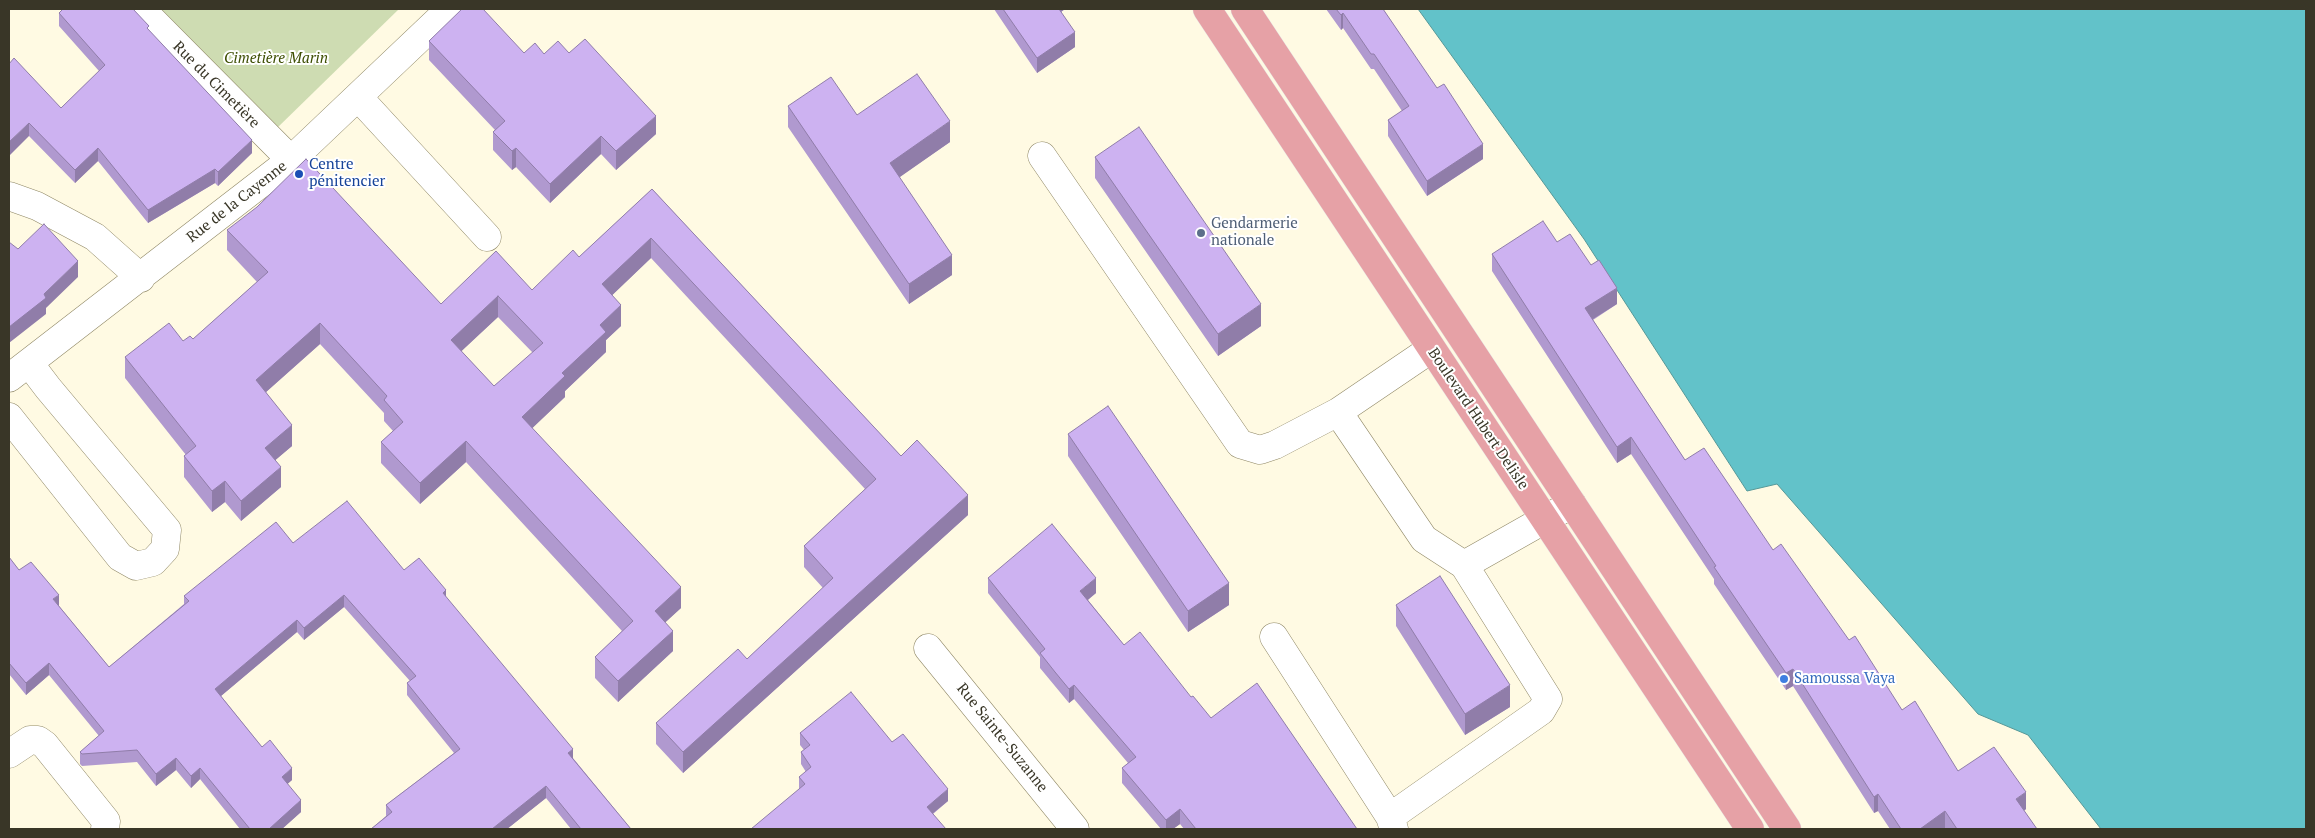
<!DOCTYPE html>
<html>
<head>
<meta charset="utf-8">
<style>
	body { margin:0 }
	#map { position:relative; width:2315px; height:838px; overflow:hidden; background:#fffae3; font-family:"PT Serif",serif }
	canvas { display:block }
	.frame { position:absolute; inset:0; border:10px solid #393627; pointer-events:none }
</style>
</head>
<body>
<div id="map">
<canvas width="2315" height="838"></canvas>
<div class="frame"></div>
</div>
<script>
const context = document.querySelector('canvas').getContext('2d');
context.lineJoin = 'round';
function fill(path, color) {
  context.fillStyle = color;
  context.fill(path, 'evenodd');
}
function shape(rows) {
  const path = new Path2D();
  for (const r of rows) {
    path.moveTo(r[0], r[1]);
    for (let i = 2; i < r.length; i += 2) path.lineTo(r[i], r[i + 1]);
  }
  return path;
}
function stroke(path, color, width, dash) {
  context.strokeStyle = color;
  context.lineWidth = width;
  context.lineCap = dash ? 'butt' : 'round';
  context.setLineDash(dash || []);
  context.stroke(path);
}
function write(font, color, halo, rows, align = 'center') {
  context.font = font + ' "PT Serif",serif';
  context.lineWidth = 4;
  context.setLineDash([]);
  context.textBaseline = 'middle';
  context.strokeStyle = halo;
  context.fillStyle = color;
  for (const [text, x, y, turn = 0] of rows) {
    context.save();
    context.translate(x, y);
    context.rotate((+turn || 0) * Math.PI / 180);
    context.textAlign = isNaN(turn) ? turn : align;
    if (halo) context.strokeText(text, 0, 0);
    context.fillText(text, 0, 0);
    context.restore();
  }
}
fill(shape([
	[156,9,399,9,275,130]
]), '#cedcb2');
const water = shape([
	[1418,9,2306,9,2306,829,2101,829,2028,735,1978,714,1777,484,1747,491,1584,239,1418,9]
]);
fill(water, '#62c2c9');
stroke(water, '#569898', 1);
const minor = shape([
	[141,9,291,160],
	[359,98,487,237],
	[1042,156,1240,444,1260,450,1275,445,1338,412,1431,349],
	[9,196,37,206,95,237,141,278],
	[9,378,291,160,450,9],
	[1338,412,1424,539,1464,565,1548,699,1541,711,1390,817],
	[9,417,120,557,136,566,153,562,165,549,167,530,48,388,29,363],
	[1464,565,1572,504],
	[1274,637,1390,817,1394,829],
	[928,648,1075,829],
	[9,754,30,740,38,740,45,745,106,821,105,829]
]);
const major = shape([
	[1207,9,1750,829],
	[1245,9,1787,829]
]);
stroke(minor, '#8f8765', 29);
stroke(major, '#e7e7e5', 29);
stroke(minor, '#fff', 28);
stroke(major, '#e6a1a6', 28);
fill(shape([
	[994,9,1065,9,1061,12,1075,47,1037,73],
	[1326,9,1383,9,1483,159,1427,196,1388,136,1388,120,1402,111,1374,69,1371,69,1343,28,1341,30],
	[59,13,149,31,252,153,218,186,215,183,148,223,98,161,75,183,29,136,9,64,61,108,99,71,59,26],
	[429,41,524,53,544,54,569,53,656,134,616,170,601,154,550,203,516,167,512,170,493,150,493,132,495,130,429,60],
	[788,106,857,115,950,142,899,177,952,275,909,304,788,127],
	[1095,157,1261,326,1218,356,1095,178],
	[652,189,901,456,968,515,683,773,656,744,656,723,747,659,823,588,804,567,804,546,865,489,651,258,612,295,621,326,606,340,606,352,565,391,565,397,532,428,681,608,665,622,673,651,618,702,595,678,595,657,622,631,466,462,420,504,381,463,381,442,393,431,384,421,384,413,320,344,266,392,292,446,275,460,281,487,241,521,225,502,212,512,184,477,184,456,186,455,125,378,125,357,193,339,257,282,227,250,227,230,441,304,532,290,579,257],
	[498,317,533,353,494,386,461,351],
	[1557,242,1591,265,1617,304,1593,320,1685,460,1773,550,1849,640,1902,710,1958,771,2026,809,2024,811,2037,829,1946,829,1945,828,1943,829,1890,829,1878,811,1874,813,1793,686,1786,690,1714,584,1714,579,1631,454,1617,463,1492,271,1492,254],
	[1068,434,1229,605,1188,632,1068,456],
	[293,543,404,570,446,597,573,758,631,829,571,829,546,798,507,829,371,829,386,816,386,805,454,753,407,695,407,683,410,681,344,607,304,640,297,632,221,696,262,747,292,780,287,784,301,812,282,829,240,829,200,779,191,788,176,770,156,786,137,762,82,766,80,764,80,752,99,736,49,675,26,695,9,674,9,557,19,570,59,606,109,667,184,604,184,596],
	[988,578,1096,593,1088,600,1124,645,1191,697,1211,718,1357,829,1184,829,1180,824,1173,829,1161,829,1122,783,1122,768,1128,763,1074,699,1069,703,1040,668,1040,657,988,593],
	[1396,605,1510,707,1465,735,1396,626],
	[800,733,892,742,948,801,933,814,799,789,799,777,806,772,801,764,801,752,804,750,800,745]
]), '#b099cf');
fill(shape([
	[1054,9,1065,9,1054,17],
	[1343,13,1343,28,1341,30,1341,15],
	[1075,32,1075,47,1037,73,1037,58],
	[656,116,656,134,616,170,616,151],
	[950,121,950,142,890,184,890,163],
	[29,123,29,136,9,156,9,142],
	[601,136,601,154,550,203,550,184],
	[252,140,252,153,218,186,218,172],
	[1483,144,1483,159,1427,196,1427,181],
	[98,148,98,161,75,183,75,170],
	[516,148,516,167,512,170,512,151],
	[215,169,215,183,148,223,148,210],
	[651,238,651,258,602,305,602,284],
	[952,255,952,275,909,304,909,284],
	[78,261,78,277,46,308,46,314,9,343,9,327],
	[1617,288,1617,304,1585,324,1585,308],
	[498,296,498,317,451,361,451,340],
	[1261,304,1261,326,1218,356,1218,334],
	[621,305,621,326,606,340,606,352,565,391,565,397,522,438,522,417,600,325],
	[320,323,320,344,256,401,256,380],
	[292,425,292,446,265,469,265,448],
	[1631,437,1631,454,1617,463,1617,447],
	[466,441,466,462,420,504,420,483],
	[281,467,281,487,241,521,241,501],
	[225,481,225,502,212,512,212,491],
	[968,495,968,515,683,773,683,752],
	[1096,578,1096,593,1080,606,1080,591],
	[1229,583,1229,605,1188,632,1188,611],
	[681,587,681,608,655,632,655,611],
	[446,590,446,602,443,593],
	[59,595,59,607,53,599],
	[344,595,344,607,304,640,304,628],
	[297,620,297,632,215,701,215,689],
	[673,631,673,651,618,702,618,681],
	[49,663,49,675,26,695,26,683],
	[1793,669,1793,686,1786,690,1786,673],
	[1074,685,1074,699,1069,703,1069,689],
	[1510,685,1510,707,1465,735,1465,714],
	[573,749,573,761,568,753],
	[176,758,176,770,156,786,156,774],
	[200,768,200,779,191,788,191,776],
	[292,768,292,780,282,789,282,777],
	[546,786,546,798,507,829,492,829],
	[948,789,948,801,927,818,927,807],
	[2026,792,2026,809,2016,816,2016,799],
	[1878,794,1878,811,1874,813,1874,797],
	[301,800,301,812,282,829,269,829],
	[1180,809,1180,824,1173,829,1166,829,1166,820],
	[1945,811,1945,828,1943,829,1920,829]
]), '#907da9');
const building = shape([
	[63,9,133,9,149,26,147,28,252,140,218,172,215,169,148,210,98,148,75,170,29,123,9,142,9,64,14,58,61,108,105,65,59,13,63,9],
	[462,9,483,9,524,53,535,43,544,54,558,41,569,53,585,39,656,116,616,151,601,136,550,184,516,148,512,151,493,132,505,121,429,41,462,9],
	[1003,9,1059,9,1075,32,1037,58,1003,9],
	[1336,9,1383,9,1437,88,1444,84,1483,144,1427,181,1388,120,1409,106,1374,54,1371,54,1343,13,1341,15,1336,9],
	[917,74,950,121,890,163,952,255,909,284,788,106,831,77,857,115,917,74],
	[1139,127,1261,304,1218,334,1095,157,1139,127],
	[306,159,441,304,496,251,532,290,573,250,579,257,652,189,901,456,917,440,968,495,683,752,656,723,738,649,747,659,833,578,804,546,876,479,651,238,602,284,621,305,600,325,606,332,562,373,565,376,522,417,681,587,655,611,673,631,618,681,595,657,633,621,466,441,420,483,381,442,403,422,384,400,387,396,320,323,256,380,292,425,265,448,281,467,241,501,225,481,212,491,184,456,196,446,125,357,169,323,183,341,190,336,193,339,268,272,227,230,257,207,306,159],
	[498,296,543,343,494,386,451,340,498,296],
	[1543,221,1557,242,1570,234,1591,265,1599,260,1617,288,1585,308,1685,460,1704,448,1773,550,1781,544,1849,640,1855,636,1902,710,1915,701,1958,771,1994,747,2026,792,2016,799,2037,829,1957,829,1945,811,1920,829,1901,829,1878,794,1874,797,1793,669,1786,673,1714,567,1716,566,1631,437,1617,447,1492,254,1543,221],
	[44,224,78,261,44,294,46,298,9,327,9,242,18,249,44,224],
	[1108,406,1229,583,1188,611,1068,434,1108,406],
	[347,501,404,570,419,558,446,590,443,593,573,749,568,753,631,829,581,829,546,786,492,829,371,829,392,812,386,805,460,749,407,683,416,676,344,595,304,628,297,620,215,689,262,747,270,740,292,768,282,777,301,800,269,829,250,829,200,768,191,776,176,758,156,774,137,750,82,754,80,752,104,731,49,663,26,683,9,663,9,557,19,570,31,562,59,595,53,599,109,667,189,601,184,596,276,522,293,543,347,501],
	[1052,524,1096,578,1080,591,1124,645,1140,632,1191,697,1193,696,1211,718,1257,683,1357,829,1196,829,1180,809,1166,820,1122,768,1136,757,1074,685,1069,689,1055,672,1040,653,1045,649,988,578,1052,524],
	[1440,576,1510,685,1465,714,1396,605,1440,576],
	[851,692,892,742,903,734,948,789,927,807,946,829,751,829,805,784,799,777,811,767,801,752,810,745,800,733,851,692]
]);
fill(building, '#cdb2f1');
stroke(building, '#907da9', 1);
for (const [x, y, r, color] of [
	[299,174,5,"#1a4fb4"],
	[1201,233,5,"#5c6f8a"],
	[1784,679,5,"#3f7fe0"]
]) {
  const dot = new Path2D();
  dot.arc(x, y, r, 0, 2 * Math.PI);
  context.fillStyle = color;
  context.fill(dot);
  stroke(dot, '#fff', 2);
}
write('italic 15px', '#3c4d00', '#fff', [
	["Cimetière Marin",276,59]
]);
write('15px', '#393627', '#fff', [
	["Rue du Cimetière",216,85,45],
	["Rue de la Cayenne",237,202,-38],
	["Boulevard Hubert Delisle",1478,419,56],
	["Rue Sainte-Suzanne",1002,738,51]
]);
write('15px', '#164399', '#fff', [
	["Centre",309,165],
	["pénitencier",309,182]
], 'left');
write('15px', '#4e5e75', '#fff', [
	["Gendarmerie",1211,224],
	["nationale",1211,241]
], 'left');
write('15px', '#366cbe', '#fff', [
	["Samoussa Vaya",1794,679]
], 'left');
</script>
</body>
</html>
